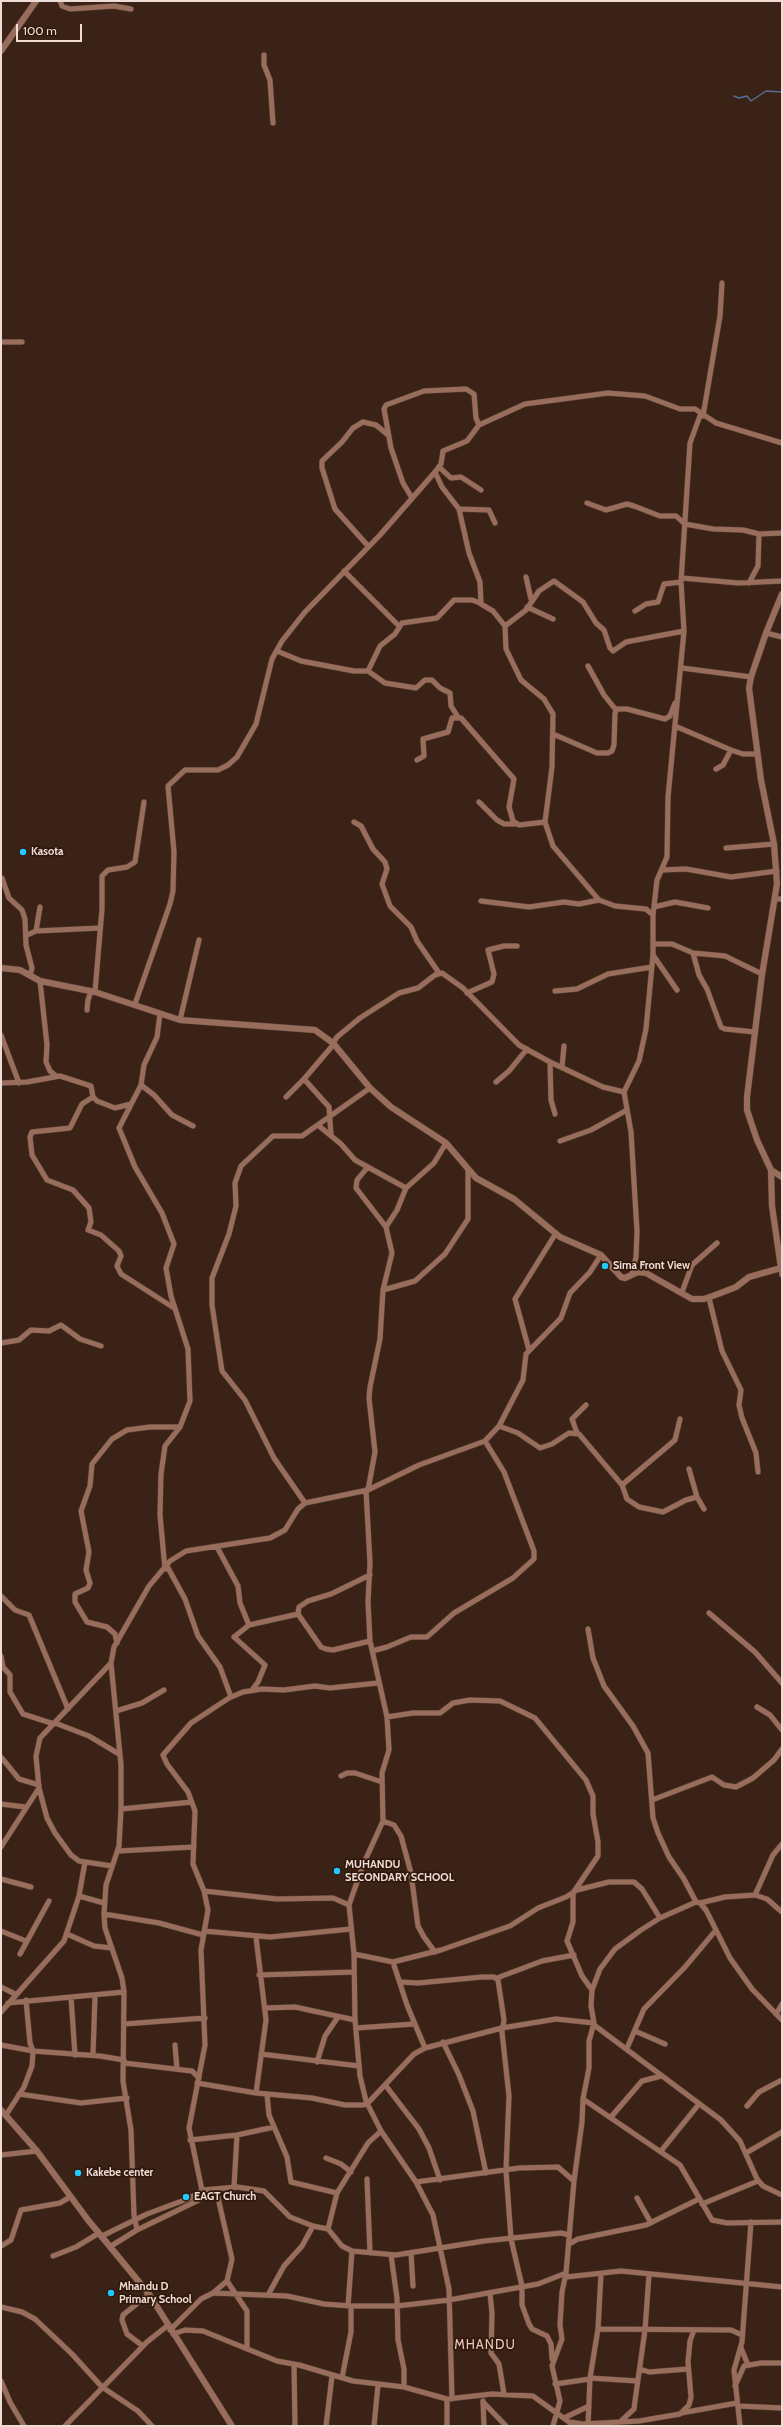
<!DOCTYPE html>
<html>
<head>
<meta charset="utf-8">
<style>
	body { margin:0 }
	#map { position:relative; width:783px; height:2427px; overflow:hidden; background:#3b2216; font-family:Cabin,sans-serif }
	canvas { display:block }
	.frame { position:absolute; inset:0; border:2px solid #efddd5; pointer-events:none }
	.scale { position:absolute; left:16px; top:24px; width:66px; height:18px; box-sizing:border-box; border:2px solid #efddd5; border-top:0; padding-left:5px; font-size:12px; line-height:14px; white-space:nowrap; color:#efddd5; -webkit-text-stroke:3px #30180c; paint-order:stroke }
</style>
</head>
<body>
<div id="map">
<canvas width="783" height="2427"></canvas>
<div class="frame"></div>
<div class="scale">100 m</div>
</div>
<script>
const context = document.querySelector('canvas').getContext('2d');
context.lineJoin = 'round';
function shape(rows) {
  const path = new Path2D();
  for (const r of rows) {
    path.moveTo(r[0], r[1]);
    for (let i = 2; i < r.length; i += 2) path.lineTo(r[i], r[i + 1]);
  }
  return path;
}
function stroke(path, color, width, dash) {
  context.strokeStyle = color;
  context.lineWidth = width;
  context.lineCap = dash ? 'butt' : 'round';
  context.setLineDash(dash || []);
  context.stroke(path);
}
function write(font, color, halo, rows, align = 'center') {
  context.font = font + ' Cabin,sans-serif';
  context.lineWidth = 3.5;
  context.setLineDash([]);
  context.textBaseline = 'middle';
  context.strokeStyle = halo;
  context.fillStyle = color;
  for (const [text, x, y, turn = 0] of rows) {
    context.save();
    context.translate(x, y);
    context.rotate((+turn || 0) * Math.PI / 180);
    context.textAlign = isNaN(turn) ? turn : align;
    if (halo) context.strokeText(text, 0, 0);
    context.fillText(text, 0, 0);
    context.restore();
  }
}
stroke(shape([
	[734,96,739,98,747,96,751,101,766,91,782,92]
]), '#566d9a', 1.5);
const minor = shape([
	[60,1,62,6,70,9,114,6,131,9],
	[264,55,264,65,270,80,273,123],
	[1,342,22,342],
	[703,416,720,316,722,283],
	[439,467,451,478,461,477,481,490],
	[435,472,442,487,459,509,469,553,480,582,481,604,493,611,505,626,506,649,521,680,544,699,553,714,552,767,545,822,553,846,599,900,615,906,646,909,653,915],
	[412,498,403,483,391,448,384,409,386,405,424,391,466,389,474,394,476,418,479,425],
	[587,503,606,510,627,504,634,506,660,516,676,516,685,524,713,529,743,530,759,534,782,533],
	[459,509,489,510,495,523],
	[368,546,335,509,322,468,322,461,342,442,353,428,363,422,376,425,388,435],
	[344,571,399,626],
	[526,577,531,599],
	[682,578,738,583,782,581],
	[749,583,758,566,759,534],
	[527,607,553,619],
	[635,611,646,604,658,602,664,584,681,582],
	[505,626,526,610,539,591,554,581,583,602,596,623,604,630,610,648,613,651,626,642,684,631],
	[766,633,782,637],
	[277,651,301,661,354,671,368,671,385,683,416,688,425,680,432,680,440,688,450,693,451,706,458,717],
	[588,666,604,695,616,710],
	[682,668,751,677],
	[368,671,380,646,395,634,402,623,437,618,454,600,472,600,480,603],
	[675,726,731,750,743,754,757,754],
	[553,734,597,753,608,753,612,751,614,745,615,713,617,709,627,709,665,719,670,716,675,703],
	[417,760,424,756,423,739,448,732,452,718,461,718,514,779,509,807,513,821,519,825,545,822],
	[716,769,723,765,731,750],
	[479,802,497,820,504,824,515,824],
	[354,822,361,826,373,849,385,862,387,869,382,884,390,906,411,927,417,941,439,973],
	[726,848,774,844],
	[662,870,686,869,731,877,777,871],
	[2,878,9,898,22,910,25,919,26,945,32,968,30,976],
	[775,899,782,899],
	[481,901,529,907,564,902,579,904,599,900],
	[654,907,675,902,708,908],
	[36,931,40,907],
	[27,935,36,931,100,928],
	[653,944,672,944,693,953,725,956,762,974],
	[693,953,699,975,707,989,721,1027,725,1029,755,1032],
	[653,955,677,990],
	[40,981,47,1045,46,1062,50,1071,55,1075],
	[555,991,577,989,608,974,652,967],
	[95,992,102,909,102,876,108,870,127,867,135,862,144,802],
	[467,993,492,982,494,974,488,950,504,946,517,946],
	[135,1004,170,904,173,891,174,852,168,786,185,770,218,770,228,765,237,757,256,724,272,659,282,641,305,612,380,535,435,472,441,464,443,451,467,441,479,425,525,404,608,393,645,396,680,409,695,409,716,423,782,443],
	[87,1010,88,1000,91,991],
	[160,1014,157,1037,144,1065,141,1085,119,1128,135,1167,162,1213,174,1244,166,1268,171,1296,188,1349,190,1401,180,1427,165,1446,161,1474,160,1515,165,1569],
	[180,1020,199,940],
	[1,1035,19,1083],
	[333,1043,337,1037,360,1018,399,993,418,988,435,975,442,973,463,988,519,1045,550,1062,603,1087,624,1092],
	[550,1062,551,1100,555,1114],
	[562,1067,564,1046],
	[304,1079,329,1107,331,1135],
	[496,1082,509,1071,527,1049],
	[1,1083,27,1082,60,1076,91,1086,93,1097,97,1101,115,1108,131,1104],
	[141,1085,154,1095,172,1115,193,1126],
	[93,1097,82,1104,70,1128,32,1132,30,1137,32,1155,47,1180,73,1190,89,1208,91,1222,88,1230,101,1235,119,1251,121,1256,117,1266,121,1274,174,1308],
	[286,1097,304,1079,334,1044],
	[319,1126,341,1144,355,1160,406,1188],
	[560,1141,591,1130,627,1110],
	[367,1168,357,1180,356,1188,386,1227],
	[781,1268,782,1275],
	[632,1274,636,1257,637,1231,631,1132,624,1092,639,1061,646,1029,653,955,653,915,657,880,667,857,668,797,684,631,681,582,690,443,701,413],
	[383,1290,415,1281,445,1254,468,1219,468,1171],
	[682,1292,692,1265,717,1243],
	[709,1298,722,1351,741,1390,739,1405,742,1418,756,1453,758,1472],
	[1,1343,19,1340,31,1330,49,1331,61,1325,80,1339,101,1346],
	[529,1350,515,1299,556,1233],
	[499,1426,518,1433,540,1448,552,1444,569,1433,579,1434,622,1485,627,1499,639,1507,663,1512,686,1500,697,1497],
	[577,1433,572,1419,586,1405],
	[689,1469,697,1497,704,1509],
	[622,1485,675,1440,680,1419],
	[366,1490,370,1563,368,1602,370,1641,387,1717,389,1750,382,1773,383,1821,363,1865,349,1905,354,1954,355,2020,360,2076,366,2101,381,2131,416,2182,433,2215,449,2289,452,2399],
	[368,1490,375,1452,369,1398,370,1387,380,1339,383,1290,392,1253,386,1227,397,1210,406,1188,434,1163,446,1143],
	[305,1503,274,1458,245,1400,222,1371,212,1305,212,1278,229,1234,236,1206,235,1183,241,1166,273,1136,302,1136,370,1088],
	[217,1547,238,1586,240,1603,249,1625],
	[167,1566,185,1599,198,1636,220,1667,231,1697],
	[1,1596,15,1610,29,1615,68,1709],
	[709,1613,755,1652,782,1683],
	[298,1614,299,1607,308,1601,331,1594,370,1575],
	[588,1629,593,1658,604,1686,633,1726,648,1753,653,1818,658,1833,669,1857,684,1879,696,1902],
	[117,1643,115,1634,107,1627,87,1622,75,1602,75,1594,88,1588,90,1583,86,1570,89,1552,81,1511,90,1486,92,1464,112,1439,127,1430,150,1427,180,1427],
	[372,1651,387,1647,411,1637,427,1637,454,1613,513,1578,534,1559,534,1551,504,1472,485,1441],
	[1,1656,3,1667,10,1675,10,1692,23,1714,54,1724],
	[111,1663,121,1765,121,1809,119,1846,106,1885,104,1914,105,1928,122,1978,124,1992,123,2081,131,2130,134,2215,137,2230],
	[252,1690,258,1682,265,1665,234,1637,249,1625,298,1614,321,1647,326,1649,333,1650,370,1641],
	[757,1707,770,1715,782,1730],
	[116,1711,142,1703,164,1690],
	[387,1717,413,1713,440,1713,453,1703,470,1700,500,1701,535,1718,586,1780,593,1796,593,1814,598,1842,598,1856,573,1893,573,1922,567,1941,582,1976,592,1990],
	[55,1723,89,1736,119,1754],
	[1,1757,19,1779,39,1785],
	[341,1776,347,1773,355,1773,382,1782],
	[39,1788,47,1818,55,1833,71,1855,79,1861,112,1866],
	[652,1800,712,1777,724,1785,736,1787,753,1778,774,1760,782,1749],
	[1,1804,25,1807],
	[121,1809,192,1802],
	[383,1821,394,1825,401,1836,411,1873,418,1926,424,1937,435,1952],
	[1,1847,39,1788,36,1756,40,1738,111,1663,114,1647,149,1586,170,1561,186,1551,270,1538,285,1530,298,1509,305,1503,368,1490,419,1465,485,1441,499,1426,523,1380,526,1354,561,1318,570,1293,590,1272,601,1255],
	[118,1851,194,1847],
	[1,1879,31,1887],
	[204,1891,277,1899,333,1898,349,1905],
	[755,1895,773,1855,782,1844],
	[79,1896,104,1903],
	[700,1903,725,1897,755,1895,767,1899,782,1912],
	[104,1914,159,1923,203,1935],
	[1,1931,26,1941],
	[204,1931,270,1937,351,1929],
	[67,1934,94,1946,112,1948],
	[256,1937,266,2020,256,2093],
	[20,1954,49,1901],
	[354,1954,393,1962,441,1950,510,1926,538,1908,566,1897,577,1890,609,1882,634,1882,642,1889,660,1918],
	[393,1962,407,2005,425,2048],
	[259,1975,354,1972],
	[497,1978,542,1961,574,1955],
	[400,1982,418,1983,482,1977,494,1977,498,1980,504,2020,502,2032,509,2096,506,2170,511,2239,522,2286,522,2305,529,2324,532,2329,547,2336,551,2344,552,2359],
	[1,1987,15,1994],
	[71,1997,75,2055],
	[8,2003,124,1992],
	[265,2008,295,2007,355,2020],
	[1,2012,64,1941,79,1896,85,1862],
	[776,2014,782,2004],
	[124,2024,205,2018],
	[594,2025,721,2120,740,2141,757,2179,763,2186,782,2195],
	[356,2028,414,2024],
	[635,2031,665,2044],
	[443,2042,459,2075,473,2111,486,2173],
	[1,2045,33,2051,100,2056,124,2060],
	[175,2045,177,2069],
	[627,2048,644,2009,685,1967,716,1930],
	[261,2054,359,2066],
	[93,2055,95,1996],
	[317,2062,325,2036,338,2017],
	[124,2063,192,2071,199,2078],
	[197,2083,256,2093,312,2098,345,2105,362,2105,367,2104,414,2054,425,2048,502,2028,556,2019,594,2023],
	[386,2086,419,2129,429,2148,440,2180],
	[19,2094,81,2103,127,2098],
	[267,2094,269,2115,287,2157,291,2182,337,2193],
	[583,2099,680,2165,712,2220,727,2223,782,2222],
	[747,2106,759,2092,782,2080],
	[6,2115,24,2087,32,2066,33,2051,30,2043,26,2000],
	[611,2117,642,2081,661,2076],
	[381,2131,368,2143,337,2193,328,2229,342,2246,352,2251,396,2255,484,2241,561,2233,569,2235],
	[190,2140,237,2135,274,2127],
	[661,2151,699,2104],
	[746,2153,782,2132],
	[1,2155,37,2151],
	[326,2158,341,2164,351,2172],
	[367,2179,370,2253],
	[416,2182,519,2168,558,2167,574,2181],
	[234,2187,237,2135],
	[637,2198,651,2223],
	[702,2204,758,2181],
	[102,2236,147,2214,190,2198,203,2190,237,2187,264,2191,290,2217,313,2226,328,2229],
	[569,2244,578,2239,646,2225,699,2199],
	[1,2246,11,2240,21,2210,60,2203,70,2197],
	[111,2246,137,2230,199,2200,203,2195,189,2128,205,2045,201,1950,208,1910,204,1891,193,1864,195,1811,188,1792,167,1764,163,1755,191,1723,229,1698,243,1692,262,1689,284,1690,315,1686,330,1688,378,1683],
	[411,2253,413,2286],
	[391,2255,397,2298,398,2340,404,2369,404,2387],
	[53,2256,76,2247,99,2233],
	[566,2277,621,2271,782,2287],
	[227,2281,247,2311,247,2349],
	[213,2293,227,2281,232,2259,216,2189],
	[490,2293,492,2313,491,2353,499,2364,504,2394],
	[268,2295,284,2266,302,2246,313,2226],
	[348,2306,352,2251],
	[1,2307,22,2312,35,2319,72,2354,102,2387,138,2411,152,2426],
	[598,2329,731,2330,742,2335],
	[170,2330,201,2299,213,2293,287,2296,324,2304,351,2306,397,2306,449,2300,538,2284,566,2273],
	[173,2334,185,2330,203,2331,277,2361,299,2365,353,2381,404,2387,447,2399,492,2394,533,2396,569,2422,572,2426],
	[143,2346,127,2334,122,2320,123,2315,149,2294],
	[741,2348,748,2365],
	[294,2364,295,2426],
	[640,2369,649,2372,688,2369],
	[342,2378,351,2332,351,2306],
	[590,2378,637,2381],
	[1,2381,10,2402,24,2426],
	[555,2384,590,2379],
	[735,2386,744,2366,761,2363,782,2363],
	[483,2401,484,2426],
	[483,2402,506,2426],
	[738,2406,782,2408],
	[681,2413,737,2403],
	[564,2418,589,2406],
	[621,2421,634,2409,635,2401,645,2330,649,2275],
	[569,2422,583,2424,639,2421,680,2414,689,2405,691,2397,688,2362,690,2341,694,2330],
	[65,2426,147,2342,167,2326],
	[326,2426,332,2376],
	[374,2426,378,2385],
	[447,2426,447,2399],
	[553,2426,560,2401,552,2366,562,2339,560,2325,562,2292,566,2273,574,2181,582,2122,583,2099,589,2068,589,2041,594,2023,591,2006,592,1990,600,1969,615,1949,641,1930,660,1918,696,1902,700,1903,706,1910,730,1958,752,1989,782,2020],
	[588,2426,590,2378,598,2329,601,2274],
	[740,2426,734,2370,742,2342,751,2222]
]);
const tertiary = shape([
	[1,51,36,1],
	[782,594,766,633,751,677,749,688,761,780,774,844,777,884,762,975,747,1097,747,1110,757,1140,771,1170,782,1177],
	[1,968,20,970,40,981,95,992,180,1020,315,1030,333,1043,370,1088,391,1107,446,1143,476,1178,514,1199,560,1237,601,1255,621,1277,625,1278,638,1272,646,1273,692,1299,704,1299,718,1294,736,1287,749,1277,781,1268,772,1206,771,1170],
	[1,2110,37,2151,88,2220,149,2294,232,2426]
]);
stroke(minor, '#584035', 6);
stroke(tertiary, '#584035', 7);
stroke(minor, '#986d5b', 5);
stroke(tertiary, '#986d5b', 6);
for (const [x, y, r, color] of [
	[23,852,4,"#23c9fe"],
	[605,1266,4,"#23c9fe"],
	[337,1871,4,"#23c9fe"],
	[78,2173,4,"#23c9fe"],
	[186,2197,4,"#23c9fe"],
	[111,2293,4,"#23c9fe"]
]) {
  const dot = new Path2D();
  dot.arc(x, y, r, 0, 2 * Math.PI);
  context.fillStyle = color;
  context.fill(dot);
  stroke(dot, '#30180c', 1.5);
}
write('bold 11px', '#efddd5', '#30180c', [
	["Kasota",31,852],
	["Sima Front View",613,1266],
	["MUHANDU",345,1865],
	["SECONDARY SCHOOL",345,1878],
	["Kakebe center",86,2173],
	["EAGT Church",194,2197],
	["Mhandu D",119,2287],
	["Primary School",119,2300]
], 'left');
context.letterSpacing = '1px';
write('13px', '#ebc9b9', '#30180c', [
	["MHANDU",485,2345]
]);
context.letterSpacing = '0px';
</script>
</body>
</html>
